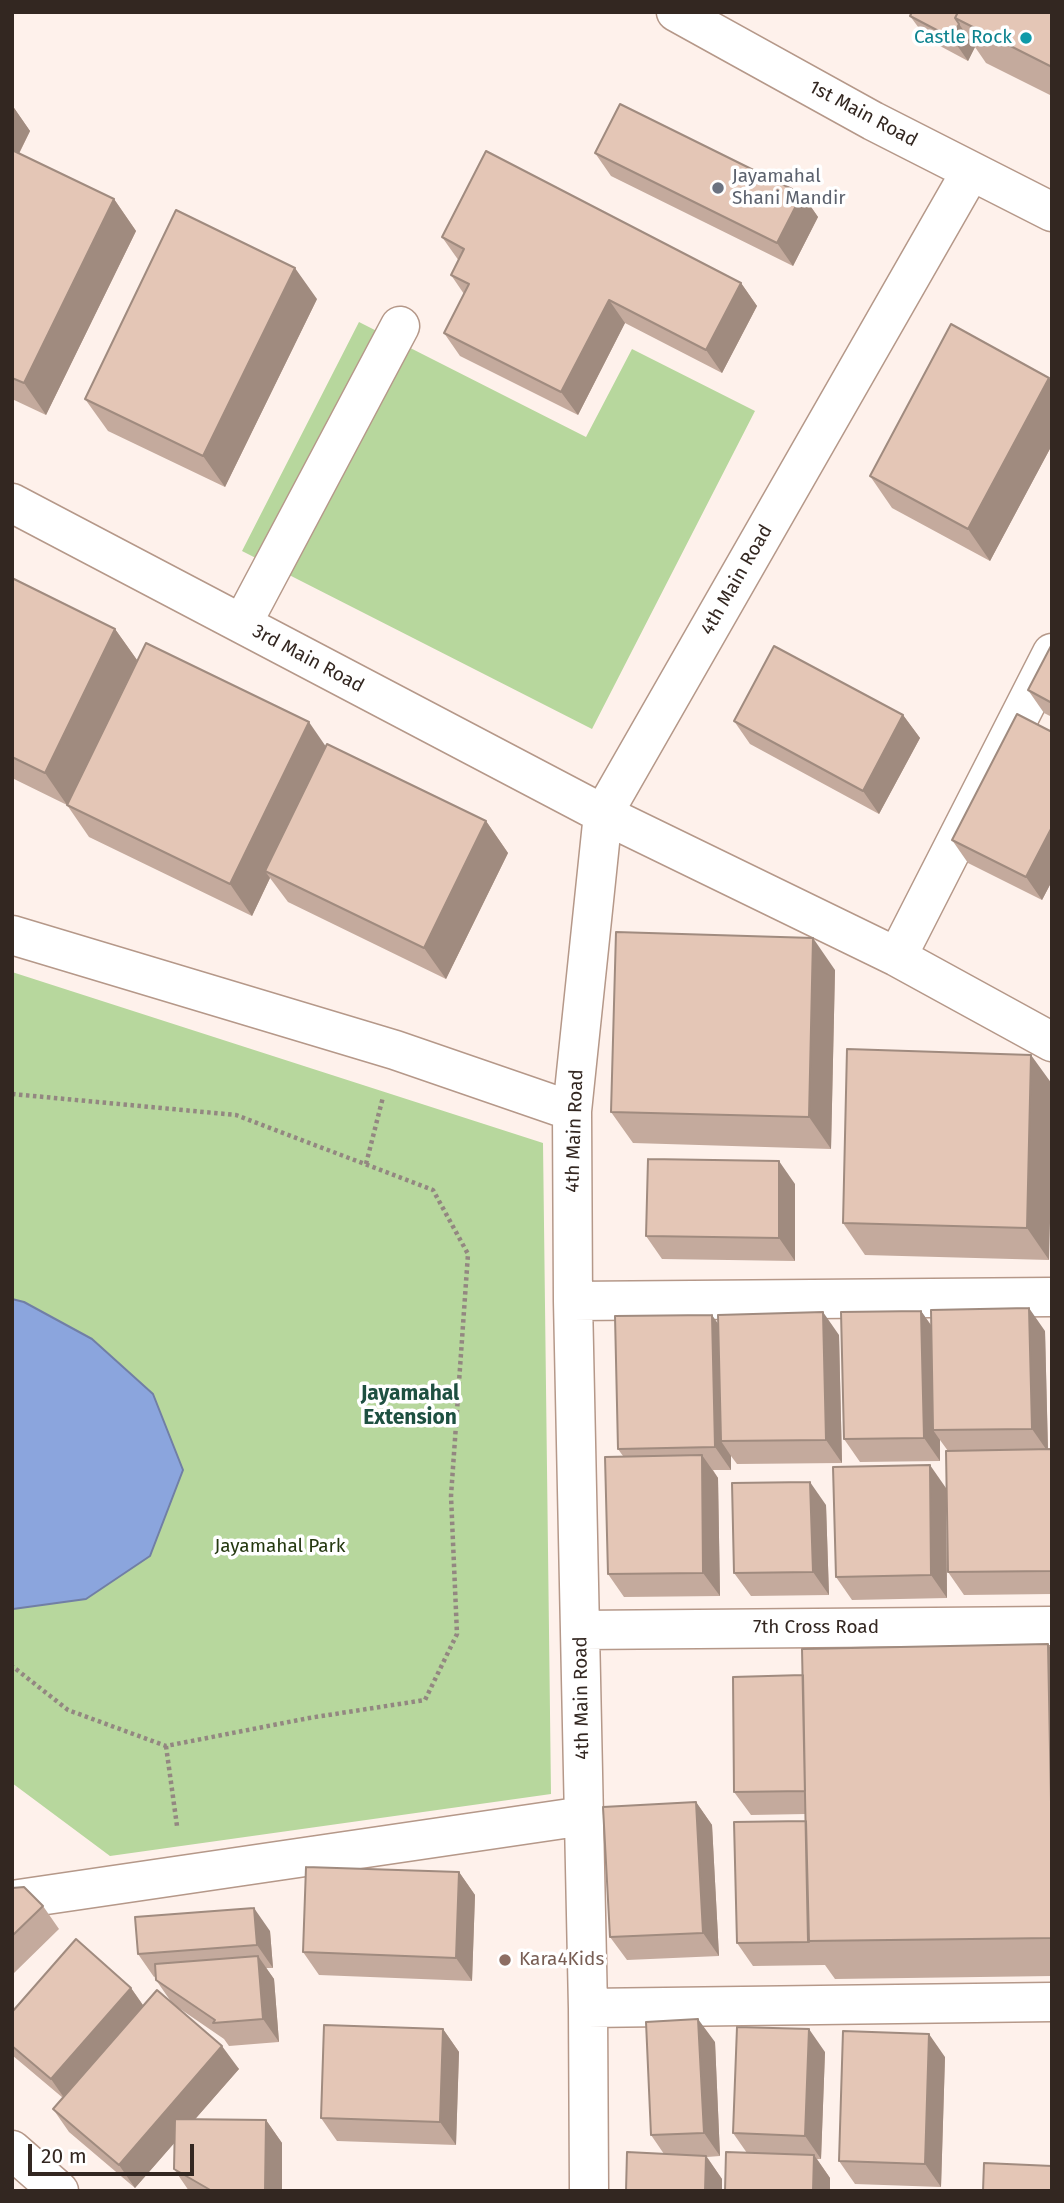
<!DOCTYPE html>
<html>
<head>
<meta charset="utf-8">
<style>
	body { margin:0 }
	#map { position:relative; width:1064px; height:2203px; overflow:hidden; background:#fef1eb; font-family:"Fira Sans",sans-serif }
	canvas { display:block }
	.frame { position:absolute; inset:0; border:14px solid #332721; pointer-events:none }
	.scale { position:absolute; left:28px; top:2144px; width:166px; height:32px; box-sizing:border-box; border:4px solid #332721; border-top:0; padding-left:9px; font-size:21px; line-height:24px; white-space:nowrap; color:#332721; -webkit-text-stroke:5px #fff; paint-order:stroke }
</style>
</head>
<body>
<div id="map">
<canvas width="1064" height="2203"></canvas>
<div class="frame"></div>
<div class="scale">20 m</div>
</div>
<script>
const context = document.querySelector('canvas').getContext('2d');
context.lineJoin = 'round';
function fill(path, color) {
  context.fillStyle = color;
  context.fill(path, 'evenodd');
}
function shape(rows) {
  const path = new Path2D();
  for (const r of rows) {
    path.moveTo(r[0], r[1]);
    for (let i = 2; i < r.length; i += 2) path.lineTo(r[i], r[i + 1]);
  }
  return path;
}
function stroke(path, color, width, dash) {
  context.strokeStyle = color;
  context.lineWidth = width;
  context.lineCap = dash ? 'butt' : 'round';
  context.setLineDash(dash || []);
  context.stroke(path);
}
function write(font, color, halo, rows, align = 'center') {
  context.font = font + ' "Fira Sans",sans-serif';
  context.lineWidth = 7;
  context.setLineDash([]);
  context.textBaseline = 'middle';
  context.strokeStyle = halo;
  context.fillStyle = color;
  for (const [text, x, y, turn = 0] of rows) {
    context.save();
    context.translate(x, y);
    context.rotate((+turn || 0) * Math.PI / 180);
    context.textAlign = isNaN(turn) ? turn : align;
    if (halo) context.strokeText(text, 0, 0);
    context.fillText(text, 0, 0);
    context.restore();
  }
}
fill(shape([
	[359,322,586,437,632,349,755,411,592,729,242,551],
	[12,972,543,1143,551,1794,110,1856,12,1783]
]), '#b7d79d');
const water = shape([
	[12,1299,24,1302,92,1339,153,1394,183,1470,150,1556,86,1599,13,1609,12,1299]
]);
fill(water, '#8ba5dd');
stroke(water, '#717fa5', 2);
const minor = shape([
	[676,12,873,121,1052,212],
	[12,503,603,814,897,957,1052,1042],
	[242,624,400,326],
	[12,935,395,1050,572,1111],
	[897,957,1052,653],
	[573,1301,1052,1297],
	[580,1630,1052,1626],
	[12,1900,584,1816],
	[588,2008,1052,2002],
	[12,2150,59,2191],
	[589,2191,588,2008,573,1301,572,1111,603,814,971,171]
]);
stroke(minor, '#b59889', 41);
stroke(shape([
	[12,1094,236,1115,433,1190,468,1254,451,1496,457,1634,425,1700,309,1718,166,1746,68,1710,12,1666],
	[366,1164,383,1097],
	[166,1746,177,1826]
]), '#938781', 4.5, [3.5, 3.5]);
stroke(minor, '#fff', 38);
fill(shape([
	[1052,12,1052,96,986,63,975,47,968,61,927,39,910,16],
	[12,105,30,131,19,154,114,199,136,231,46,415,12,399],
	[595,153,802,194,818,217,793,266,611,176],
	[442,237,741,283,757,306,722,373,625,323,578,415,460,356,444,333,464,294,451,275,459,261],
	[317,299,225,487,108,431,85,399],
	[1052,381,1052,445,990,561,892,508,870,476],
	[12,578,115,629,137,660,486,821,508,853,446,979,288,902,270,878,252,916,89,837,67,805,12,778],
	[1052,644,1052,717,1044,713,1028,690],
	[903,715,920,738,879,814,750,744,734,721],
	[1052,732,1052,881,1042,900,968,863,952,840],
	[835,970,831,1149,633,1143,611,1112],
	[1031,1055,1049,1260,865,1255,843,1223],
	[795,1184,795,1261,662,1259,646,1236],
	[921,1311,931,1325,1045,1331,1048,1449,1052,1449,1052,1594,964,1595,948,1572,948,1451,940,1440,940,1461,860,1462,844,1439],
	[719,1325,839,1335,842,1463,737,1464,731,1456,731,1470,713,1470,718,1478,720,1596,624,1597,608,1574,623,1456,618,1449],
	[946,1488,947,1598,852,1600,836,1577],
	[826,1505,829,1595,751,1596,734,1573],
	[1052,1650,1052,1976,835,1979,825,1965,753,1966,737,1943,806,1821,806,1814,751,1815,734,1792,803,1675],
	[696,1802,712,1825,719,1956,627,1960,610,1937],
	[459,1872,475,1895,472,1981,319,1975,303,1952],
	[12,1888,43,1906,59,1929,12,1975],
	[270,1931,273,1968,266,1968,274,1979,279,2042,229,2046,224,2039,173,2004,239,2069,195,2119,266,2120,282,2143,282,2191,189,2191,174,2169,175,2142,135,2188,69,2132,53,2109,63,2098,12,2055,12,2012,131,1988,143,2005,172,2003,156,1980,156,1976,154,1977,138,1954],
	[443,2029,459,2052,456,2145,337,2141,321,2118],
	[715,2042,720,2156,707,2157,722,2179,664,2154,651,2135],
	[825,2052,821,2159,817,2159,830,2178,747,2153,733,2133],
	[945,2057,941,2187,855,2184,839,2161]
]), '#c4aa9d');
fill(shape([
	[959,24,975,47,968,61,952,38],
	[12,105,30,131,12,167],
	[802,194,818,217,793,266,777,243],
	[114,199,136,231,46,415,24,383],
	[295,268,317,299,225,487,203,456],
	[741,283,757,306,722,373,706,350],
	[609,300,625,323,578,415,561,392],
	[1049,378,1052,381,1052,445,990,561,968,529],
	[115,629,137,660,67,805,45,773],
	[903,715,920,738,879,814,863,791],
	[309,722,331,754,265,871,270,878,252,916,230,884],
	[486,821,508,853,446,979,424,948],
	[1052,827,1052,881,1042,900,1026,877],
	[813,938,835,970,831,1149,809,1117],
	[1031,1055,1052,1084,1052,1148,1049,1260,1027,1228],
	[779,1161,795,1184,795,1261,779,1238],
	[1029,1308,1045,1331,1048,1452,1032,1429],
	[921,1311,937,1334,933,1430,940,1440,940,1461,924,1438],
	[823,1312,839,1335,842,1463,826,1440],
	[712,1315,728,1338,721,1441,731,1456,731,1470,715,1447],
	[702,1455,718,1478,720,1596,703,1573],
	[930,1465,946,1488,947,1598,931,1575],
	[810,1482,826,1505,829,1595,813,1572],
	[1048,1644,1052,1650,1052,1855],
	[696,1802,712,1825,719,1956,703,1933],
	[459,1872,475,1895,472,1981,456,1958],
	[254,1908,270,1931,273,1968,257,1945],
	[258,1956,274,1979,279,2042,263,2019],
	[131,1988,147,2011,67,2102,51,2079],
	[698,2019,715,2042,720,2156,704,2133],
	[443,2029,459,2052,456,2145,440,2122],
	[809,2029,825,2052,821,2159,805,2136],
	[929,2034,945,2057,941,2187,925,2164],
	[222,2046,239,2069,135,2188,119,2165],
	[266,2120,282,2143,282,2191,265,2191],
	[814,2155,830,2178,830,2191,813,2191],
	[706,2156,722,2179,722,2191,705,2191]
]), '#a08b7f');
const building = shape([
	[912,12,958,12,955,18,959,24,952,38,910,16,912,12],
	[958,12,1052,12,1052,67,955,18,958,12],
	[620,104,802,194,777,243,595,153,620,104],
	[12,150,114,199,24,383,12,378,12,150],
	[486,151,741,283,706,350,609,300,561,392,444,333,469,284,451,275,464,249,442,237,486,151],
	[176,210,295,268,203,456,85,399,176,210],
	[951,324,1049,378,968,529,870,476,951,324],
	[12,578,115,629,45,773,12,757,12,578],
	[146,643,309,722,230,884,67,805,146,643],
	[1052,644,1052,703,1028,690,1052,644],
	[774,646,903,715,863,791,734,721,774,646],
	[1017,714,1052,732,1052,827,1026,877,952,840,1017,714],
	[327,744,486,821,424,948,265,871,327,744],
	[616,932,813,938,809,1117,611,1112,616,932],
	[847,1049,1031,1055,1027,1228,843,1223,847,1049],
	[648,1159,779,1161,779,1238,646,1236,648,1159],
	[1029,1308,1032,1429,933,1430,931,1310,1029,1308],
	[921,1311,924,1438,844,1439,841,1312,921,1311],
	[823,1312,826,1440,721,1441,718,1315,823,1312],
	[712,1315,715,1447,618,1449,615,1316,712,1315],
	[1052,1449,1052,1571,948,1572,946,1451,1052,1449],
	[702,1455,703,1573,608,1574,605,1457,702,1455],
	[930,1465,931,1575,836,1577,833,1467,930,1465],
	[810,1482,813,1572,734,1573,732,1483,810,1482],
	[1048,1644,1052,1855,1052,1938,808,1941,802,1649,1048,1644],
	[803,1675,805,1791,734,1792,733,1677,803,1675],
	[696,1802,703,1933,610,1937,603,1807,696,1802],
	[806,1821,809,1942,737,1943,734,1822,806,1821],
	[306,1867,459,1872,456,1958,303,1952,306,1867],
	[24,1887,43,1906,12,1936,12,1888,24,1887],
	[254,1908,257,1945,138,1954,135,1917,254,1908],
	[76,1939,131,1988,51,2079,12,2046,12,2012,76,1939],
	[258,1956,263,2019,213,2023,215,2020,156,1980,155,1964,258,1956],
	[157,1990,222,2046,119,2165,53,2109,157,1990],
	[698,2019,704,2133,651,2135,646,2022,698,2019],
	[324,2025,443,2029,440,2122,321,2118,324,2025],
	[737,2027,809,2029,805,2136,733,2133,737,2027],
	[843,2031,929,2034,925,2164,839,2161,843,2031],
	[175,2119,266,2120,265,2191,212,2191,174,2169,175,2119],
	[627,2152,706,2156,705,2191,626,2191,627,2152],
	[726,2152,814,2155,813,2191,725,2191,726,2152],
	[984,2163,1052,2166,1051,2191,983,2191,984,2163]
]);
fill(building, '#e4c6b6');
stroke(building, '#a08b7f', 2);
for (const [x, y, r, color] of [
	[1026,38,7,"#0f9aa8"],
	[718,188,7,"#6b7280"],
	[505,1960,7,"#8d6e63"]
]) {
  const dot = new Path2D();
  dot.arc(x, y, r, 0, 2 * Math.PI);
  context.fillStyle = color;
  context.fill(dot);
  stroke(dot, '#fff', 2.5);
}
write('19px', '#0d838f', '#fff', [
	["Castle Rock",1012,38]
], 'right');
write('19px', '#332721', '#fff', [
	["1st Main Road",863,114,28],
	["4th Main Road",737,580,-60],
	["3rd Main Road",308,659,28],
	["4th Main Road",575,1131,-88],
	["7th Cross Road",816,1628],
	["4th Main Road",582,1698,-91]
]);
write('19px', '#5b616d', '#fff', [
	["Jayamahal",732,177],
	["Shani Mandir",732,199]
], 'left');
write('19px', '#24380f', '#fff', [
	["Jayamahal Park",280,1547]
]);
write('19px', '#785e54', '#fff', [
	["Kara4Kids",519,1960]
], 'left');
write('bold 21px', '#1e5041', '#fff', [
	["Jayamahal",410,1394],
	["Extension",410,1418]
]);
</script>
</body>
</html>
